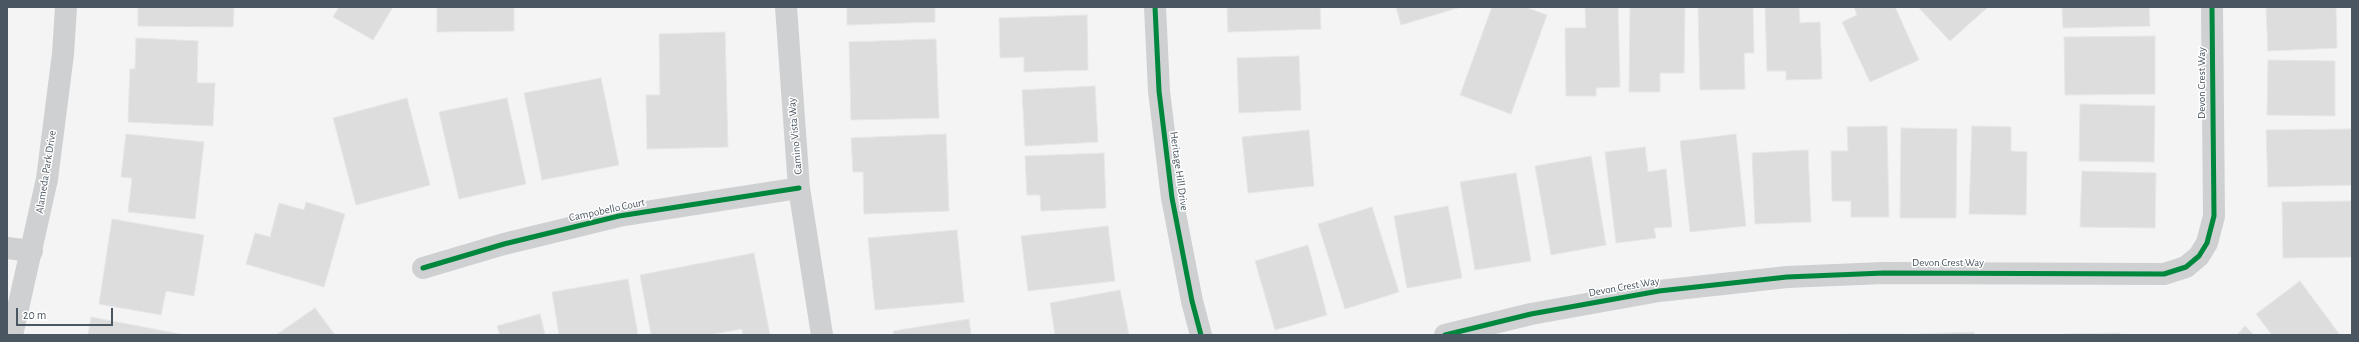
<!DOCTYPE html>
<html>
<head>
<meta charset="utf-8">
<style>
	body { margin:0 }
	#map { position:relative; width:2359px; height:342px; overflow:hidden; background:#f4f4f4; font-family:"Alegreya Sans",sans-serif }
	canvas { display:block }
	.frame { position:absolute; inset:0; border:8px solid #4a5661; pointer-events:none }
	.scale { position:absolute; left:16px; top:308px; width:97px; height:18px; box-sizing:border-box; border:2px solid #4a5661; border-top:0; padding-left:5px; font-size:12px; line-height:14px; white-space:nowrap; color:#4a5661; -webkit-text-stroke:3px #fff; paint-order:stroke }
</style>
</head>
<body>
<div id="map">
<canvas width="2359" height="342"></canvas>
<div class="frame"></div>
<div class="scale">20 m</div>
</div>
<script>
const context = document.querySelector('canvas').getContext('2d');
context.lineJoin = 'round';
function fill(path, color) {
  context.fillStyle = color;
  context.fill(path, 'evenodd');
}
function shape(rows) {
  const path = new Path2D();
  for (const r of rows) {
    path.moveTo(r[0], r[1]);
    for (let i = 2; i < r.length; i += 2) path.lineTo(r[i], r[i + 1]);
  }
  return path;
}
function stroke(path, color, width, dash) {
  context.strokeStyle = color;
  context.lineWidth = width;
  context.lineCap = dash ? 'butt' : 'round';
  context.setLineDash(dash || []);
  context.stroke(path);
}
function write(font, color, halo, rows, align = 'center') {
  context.font = font + ' "Alegreya Sans",sans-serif';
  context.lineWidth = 3;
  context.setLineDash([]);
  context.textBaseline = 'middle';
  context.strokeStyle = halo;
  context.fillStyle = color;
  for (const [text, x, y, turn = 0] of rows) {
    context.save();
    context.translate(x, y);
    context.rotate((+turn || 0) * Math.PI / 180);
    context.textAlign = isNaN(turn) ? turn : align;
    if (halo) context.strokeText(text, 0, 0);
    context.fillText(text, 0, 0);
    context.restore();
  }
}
const building = shape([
	[138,7,234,7,233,27,138,26,138,7],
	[339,7,393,7,373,40,333,17,339,7],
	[437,7,514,7,514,31,437,32,437,7],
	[847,7,935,7,935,22,847,25,847,7],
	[1227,7,1320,7,1321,29,1228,32,1227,7],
	[1396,7,1461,7,1401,25,1396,7],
	[1492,7,1525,7,1547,15,1511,114,1460,95,1492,7],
	[1585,7,1618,7,1620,87,1596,88,1596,96,1566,96,1565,28,1586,28,1585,7],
	[1630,7,1685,7,1684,73,1660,73,1660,92,1629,92,1630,7],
	[1698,7,1753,7,1754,53,1744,53,1745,89,1700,90,1698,7],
	[1765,7,1799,7,1800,23,1820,22,1822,79,1786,80,1786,71,1767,71,1765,7],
	[1854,7,1895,7,1919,60,1870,82,1842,22,1857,15,1854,7],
	[1918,7,1988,7,1950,41,1918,7],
	[2062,7,2149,7,2150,26,2063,28,2062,7],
	[2266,7,2336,7,2337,48,2268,51,2266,7],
	[1087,15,1088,70,1024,72,1024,57,1000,58,999,18,1087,15],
	[725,32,728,147,647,149,646,95,660,95,659,34,725,32],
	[2155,36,2155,94,2065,95,2064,37,2155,36],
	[136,38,198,41,197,83,215,83,213,126,128,122,130,69,135,69,136,38],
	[936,39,939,118,851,120,849,42,936,39],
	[1299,56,1301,110,1239,113,1237,58,1299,56],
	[2268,60,2335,61,2335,116,2267,115,2268,60],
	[601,78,619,165,542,180,524,93,601,78],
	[1095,86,1098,142,1025,146,1022,90,1095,86],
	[407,98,430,185,356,205,333,118,407,98],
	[507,98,526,184,459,199,439,112,507,98],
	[2080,104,2155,106,2154,162,2079,161,2080,104],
	[1887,126,1889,217,1851,217,1851,201,1832,201,1831,151,1848,151,1847,127,1887,126],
	[1972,126,2011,127,2011,151,2027,152,2026,215,1969,214,1972,126],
	[1901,128,1957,129,1956,218,1900,218,1901,128],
	[2352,129,2352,185,2268,187,2266,130,2352,129],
	[1309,130,1314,186,1248,193,1242,137,1309,130],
	[126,134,204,142,195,219,128,212,132,178,121,177,126,134],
	[946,134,949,211,864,214,863,172,853,172,851,138,946,134],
	[1736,134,1746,226,1690,232,1680,141,1736,134],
	[1645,147,1648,172,1666,169,1672,227,1654,228,1656,238,1616,243,1605,152,1645,147],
	[1808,150,1811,222,1755,224,1752,153,1808,150],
	[1104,153,1106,208,1041,211,1040,195,1027,195,1025,156,1104,153],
	[1591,156,1606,245,1551,255,1535,166,1591,156],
	[2082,171,2156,173,2155,228,2080,227,2082,171],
	[1516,173,1531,261,1475,270,1460,182,1516,173],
	[2352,201,2352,257,2283,258,2282,202,2352,201],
	[306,202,345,214,324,287,246,264,255,233,270,237,279,203,304,210,306,202],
	[1448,206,1462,278,1407,288,1394,216,1448,206],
	[1372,207,1399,292,1345,309,1318,224,1372,207],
	[112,219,204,235,194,296,166,291,161,315,99,304,112,219],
	[1108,226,1115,281,1028,291,1021,236,1108,226],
	[957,230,964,302,875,310,868,238,957,230],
	[1308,245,1327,315,1275,330,1255,261,1308,245],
	[754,253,770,335,743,335,742,329,708,335,651,335,640,275,754,253],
	[628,279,638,335,559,335,552,292,628,279],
	[2300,281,2340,335,2272,335,2256,314,2300,281],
	[1120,290,1129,335,1055,335,1050,303,1120,290],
	[315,308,335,335,276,335,315,308],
	[540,314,545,335,500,335,497,326,540,314],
	[91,317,185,335,88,335,91,317],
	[969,319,971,335,894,335,893,331,969,319],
	[2245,326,2254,335,2237,335,2245,326],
	[1974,332,1974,335,1918,335,1918,334,1974,332],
	[2120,333,2120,335,2064,335,2064,334,2120,333],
	[1847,334,1905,334,1905,335,1847,335,1847,334]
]);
fill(building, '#ddddde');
stroke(building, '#e5e6e7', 1);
stroke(shape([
	[786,7,799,188,822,335],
	[7,248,32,251],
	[423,268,504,244,619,216,799,188],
	[1445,335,1531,314,1659,291,1787,277,1884,273,2164,274,2186,267,2199,256,2207,243,2214,216,2212,7]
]), '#ced0d2', 22);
stroke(shape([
	[1155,7,1159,91,1172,198,1192,301,1201,335],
	[12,335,47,179,63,54,66,7]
]), '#ced0d2', 22);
stroke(shape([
	[1155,7,1159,91,1172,198,1192,301,1201,335],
	[423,268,504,244,619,216,799,188],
	[1445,335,1531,314,1659,291,1787,277,1884,273,2164,274,2186,267,2199,256,2207,243,2214,216,2212,7]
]), '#00873e', 5);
write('11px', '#4a5661', '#fff', [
	["Devon Crest Way",2202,83,-90],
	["Camino Vista Way",795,136,-95],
	["Heritage Hill Drive",1179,171,82],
	["Alameda Park Drive",46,172,-81],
	["Campobello Court",607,210,-12],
	["Devon Crest Way",1948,263],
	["Devon Crest Way",1624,287,-10]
]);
</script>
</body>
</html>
